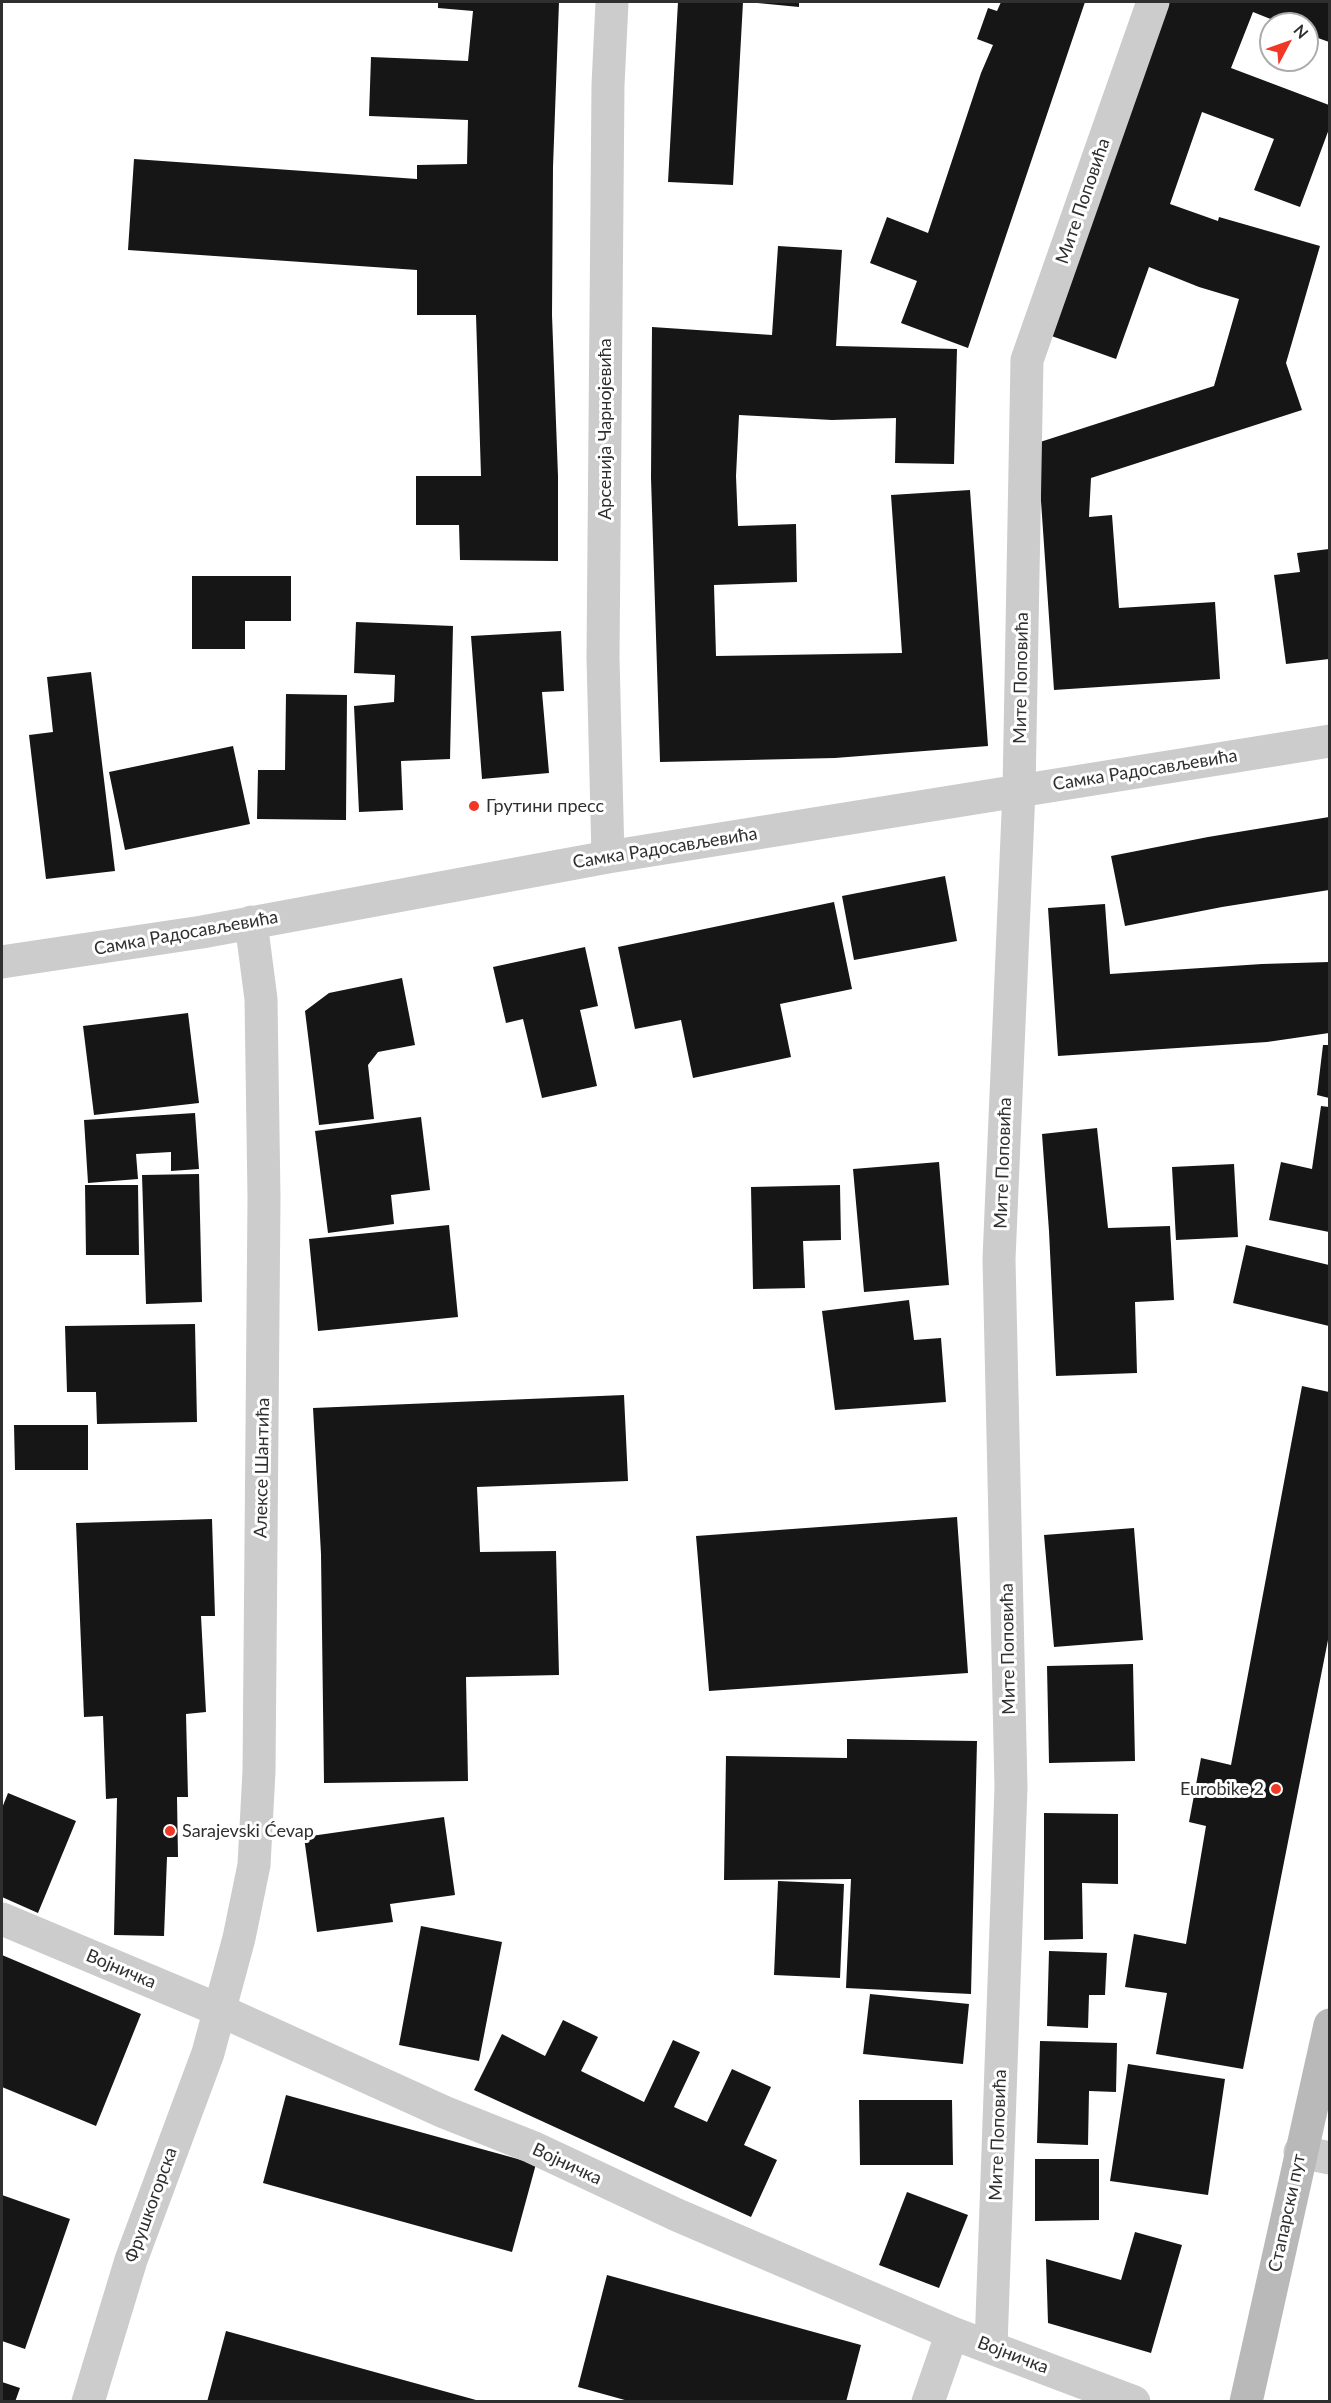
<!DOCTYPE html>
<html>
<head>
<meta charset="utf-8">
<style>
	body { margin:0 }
	#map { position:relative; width:1331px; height:2403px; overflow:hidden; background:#fff; font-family:Lato,sans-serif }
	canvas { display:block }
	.frame { position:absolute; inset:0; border:3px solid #2f2f2f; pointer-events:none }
	.north { position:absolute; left:1259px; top:12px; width:60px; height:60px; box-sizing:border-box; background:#fff; border:2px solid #acacac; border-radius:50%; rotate:49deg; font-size:16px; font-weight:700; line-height:24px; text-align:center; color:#2f2f2f }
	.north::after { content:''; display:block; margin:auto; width:21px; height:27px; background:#f13725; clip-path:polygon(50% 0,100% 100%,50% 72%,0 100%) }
</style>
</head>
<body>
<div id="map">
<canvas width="1331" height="2403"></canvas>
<div class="frame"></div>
<div class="north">N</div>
</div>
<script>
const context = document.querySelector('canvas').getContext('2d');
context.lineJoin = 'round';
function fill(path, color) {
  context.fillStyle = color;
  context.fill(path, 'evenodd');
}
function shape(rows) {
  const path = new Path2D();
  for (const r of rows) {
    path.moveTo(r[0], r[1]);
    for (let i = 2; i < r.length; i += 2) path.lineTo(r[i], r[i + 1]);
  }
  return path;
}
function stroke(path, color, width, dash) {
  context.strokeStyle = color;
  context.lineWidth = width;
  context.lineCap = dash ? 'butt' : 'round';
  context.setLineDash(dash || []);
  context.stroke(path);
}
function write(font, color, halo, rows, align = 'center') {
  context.font = font + ' Lato,sans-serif';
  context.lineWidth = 6;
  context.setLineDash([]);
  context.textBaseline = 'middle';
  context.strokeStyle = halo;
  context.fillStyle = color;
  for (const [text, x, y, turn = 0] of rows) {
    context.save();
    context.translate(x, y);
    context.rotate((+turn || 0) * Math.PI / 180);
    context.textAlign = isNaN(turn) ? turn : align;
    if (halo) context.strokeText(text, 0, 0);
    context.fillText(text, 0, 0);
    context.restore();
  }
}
fill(shape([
	[438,2,559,2,553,167,552,315,558,476,558,561,460,560,459,525,416,525,416,476,481,476,476,315,417,315,417,270,128,250,134,159,417,179,417,165,467,164,468,120,369,116,371,57,468,61,473,11,438,8],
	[678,2,743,2,733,185,668,182],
	[747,2,799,2,799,7],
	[1001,2,1085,2,968,348,901,323,917,281,870,263,887,217,928,233,981,73,993,45,977,39,988,8,997,11],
	[1168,2,1329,2,1329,42,1307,34,1307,24,1283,24,1253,12,1231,68,1329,105,1329,129,1300,207,1254,190,1274,139,1202,112,1170,204,1218,221,1219,217,1320,246,1286,363,1302,410,1091,478,1089,517,1112,515,1119,608,1215,602,1220,679,1054,690,1037,443,1214,386,1239,299,1199,287,1149,267,1116,359,1046,334],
	[778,246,842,250,836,346,957,349,954,464,895,463,896,418,832,420,739,415,736,476,738,526,796,524,797,582,714,585,716,656,902,653,891,495,970,490,988,746,835,758,660,762,651,478,652,327,772,335],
	[1329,549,1329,659,1286,664,1274,575,1300,572,1297,553],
	[192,576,291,576,291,621,245,621,245,649,192,649],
	[356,622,453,626,450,759,401,761,403,810,359,812,354,706,394,702,395,675,354,673],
	[561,631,564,691,542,692,549,773,482,779,471,636],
	[91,672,115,871,46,879,29,735,53,732,47,677],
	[286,694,347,695,346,820,257,819,258,770,285,770],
	[233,746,250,824,125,850,109,772],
	[1329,817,1329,890,1222,907,1125,926,1111,856,1208,837],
	[945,876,957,941,854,960,842,896],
	[834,902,852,989,780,1004,791,1057,693,1078,681,1020,635,1029,618,947],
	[1105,904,1110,974,1262,964,1329,962,1329,1033,1267,1042,1058,1056,1048,908],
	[585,947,598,1006,580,1010,597,1086,542,1098,523,1019,506,1023,493,967],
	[402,978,415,1045,378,1052,368,1065,374,1119,319,1125,305,1011,329,993],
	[188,1013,199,1103,94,1115,83,1026],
	[1323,1045,1329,1045,1329,1098,1317,1095],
	[1321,1106,1329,1107,1329,1232,1269,1220,1281,1162,1312,1169],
	[195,1113,199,1169,171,1171,171,1152,136,1154,138,1179,88,1183,84,1120],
	[421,1117,430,1190,391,1195,394,1224,328,1233,315,1131],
	[1097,1128,1108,1228,1170,1226,1174,1300,1135,1302,1137,1373,1056,1376,1049,1231,1042,1134],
	[939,1162,949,1285,864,1292,853,1169],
	[1234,1164,1238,1237,1176,1240,1172,1167],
	[199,1174,202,1302,146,1304,142,1175],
	[85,1185,138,1185,139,1255,86,1255],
	[840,1185,841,1240,803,1241,805,1288,753,1289,751,1187],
	[449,1225,458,1317,318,1331,309,1239],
	[1246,1245,1329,1265,1329,1326,1233,1303],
	[909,1300,914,1340,941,1338,946,1402,835,1410,822,1311],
	[195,1324,197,1422,97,1424,96,1392,67,1392,65,1326],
	[1302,1386,1329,1392,1329,1635,1243,2069,1156,2054,1167,1993,1125,1987,1134,1934,1186,1944,1206,1826,1189,1822,1201,1758,1231,1765],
	[624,1395,628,1481,477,1487,480,1552,556,1551,559,1675,466,1677,468,1781,324,1783,321,1554,313,1408],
	[14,1425,88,1425,88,1470,15,1470],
	[957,1517,968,1673,709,1691,696,1536],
	[212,1519,215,1616,201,1616,206,1712,186,1714,188,1797,177,1797,178,1857,167,1857,164,1936,114,1935,117,1798,106,1799,103,1716,84,1717,76,1523],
	[1134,1528,1143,1640,1054,1647,1044,1535],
	[1133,1664,1135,1761,1049,1763,1047,1666],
	[847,1739,977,1741,971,1994,846,1988,851,1879,724,1880,726,1756,847,1758],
	[8,1793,76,1821,38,1913,2,1897,2,1808],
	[1044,1813,1118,1814,1118,1884,1082,1883,1083,1939,1044,1940],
	[444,1817,455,1895,390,1904,393,1922,317,1932,304,1837],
	[778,1881,844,1884,840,1978,774,1975],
	[421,1926,502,1942,479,2061,399,2045],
	[1049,1951,1107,1953,1105,1995,1089,1995,1088,2028,1047,2026],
	[2,1955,141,2014,96,2126,2,2087],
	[870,1994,969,2004,963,2064,863,2054],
	[563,2020,598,2037,581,2071,644,2102,673,2040,700,2052,674,2107,707,2122,732,2069,771,2087,744,2145,777,2160,751,2217,474,2090,502,2034,545,2056],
	[1040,2041,1117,2043,1116,2092,1089,2091,1088,2145,1037,2143],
	[1128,2064,1225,2079,1208,2195,1110,2181],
	[286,2095,536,2164,512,2252,263,2183],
	[859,2100,952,2100,953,2165,860,2165],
	[1035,2159,1099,2159,1099,2220,1035,2221],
	[907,2192,968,2215,939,2288,879,2265],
	[2,2195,70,2219,25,2349,2,2341],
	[1135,2232,1182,2245,1151,2353,1048,2323,1046,2259,1121,2280],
	[607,2275,861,2345,846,2402,632,2402,578,2387],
	[226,2331,476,2400,475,2402,207,2402],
	[2,2382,20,2388,15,2402,2,2402]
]), '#161616');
stroke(shape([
	[608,857,603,657,608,85,612,2],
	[2,962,202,932,608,857,1330,741],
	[2,1919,219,2010,444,2112,532,2147,677,2215,952,2333,1134,2402],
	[1300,2152,1330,2158],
	[991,2346,1011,1787,999,1259,1019,790,1027,360,1153,2],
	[88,2402,131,2260,208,2053,239,1938,254,1865,259,1771,264,1198,261,999,251,922],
	[928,2402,952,2333]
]), '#ccc', 33);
stroke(shape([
	[1246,2402,1330,2025]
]), '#b9b9b9', 33);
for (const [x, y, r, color] of [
	[474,806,6,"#f13725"],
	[1276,1789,6,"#f13725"],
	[170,1831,6,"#f13725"]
]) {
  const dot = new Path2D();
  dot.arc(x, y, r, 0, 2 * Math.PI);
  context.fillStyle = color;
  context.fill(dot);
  stroke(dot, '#fff', 2);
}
write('18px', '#2f2f2f', '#fff', [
	["Мите Поповића",1083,201,-71],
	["Арсенија Чарнојевића",605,429,-90],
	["Мите Поповића",1021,678,-89],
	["Самка Радосављевића",1145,770,-9],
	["Самка Радосављевића",665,848,-9],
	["Самка Радосављевића",186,933,-10],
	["Мите Поповића",1003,1163,-88],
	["Алексе Шантића",262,1468,-89],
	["Мите Поповића",1008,1649,-91],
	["Војничка",121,1969,23],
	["Мите Поповића",998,2135,-88],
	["Војничка",567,2164,25],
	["Фрушкогорска",151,2205,-70],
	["Стапарски пут",1287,2213,-78],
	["Војничка",1013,2355,21]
]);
write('18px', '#2f2f2f', '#fff', [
	["Грутини пресс",486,806],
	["Eurobike 2",1264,1789,"right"],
	["Sarajevski Ćevap",182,1831]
], 'left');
</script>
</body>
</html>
